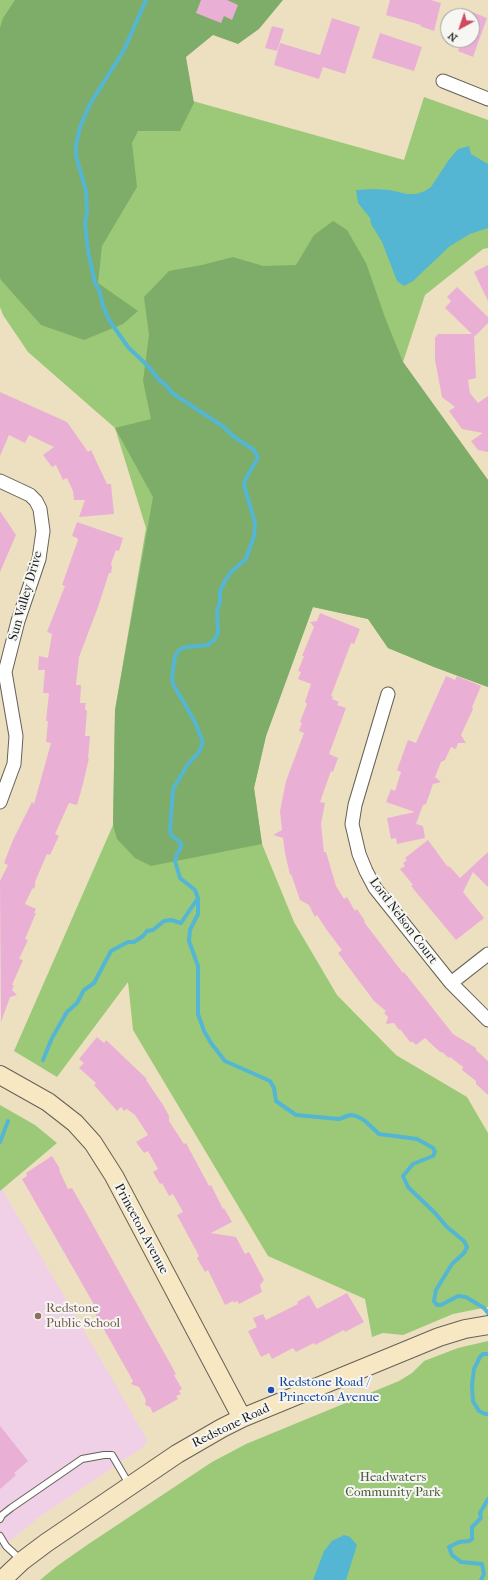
<!DOCTYPE html>
<html>
<head>
<meta charset="utf-8">
<style>
	body { margin:0 }
	#map { position:relative; width:488px; height:1580px; overflow:hidden; background:#ede0c1; font-family:"IM FELL French Canon",serif }
	canvas { display:block }
	.north { position:absolute; left:440px; top:8px; width:40px; height:40px; box-sizing:border-box; background:#f6f6f2; border:1px solid #9f9f9c; border-radius:50%; rotate:220deg; font-size:11px; font-weight:700; line-height:16px; text-align:center; color:#1c1c1c }
	.north::after { content:''; display:block; margin:auto; width:14px; height:18px; background:#d1495b; clip-path:polygon(50% 0,100% 100%,50% 72%,0 100%) }
</style>
</head>
<body>
<div id="map">
<canvas width="488" height="1580"></canvas>
<div class="north">N</div>
</div>
<script>
const context = document.querySelector('canvas').getContext('2d');
context.lineJoin = 'round';
function fill(path, color) {
  context.fillStyle = color;
  context.fill(path, 'evenodd');
}
function shape(rows) {
  const path = new Path2D();
  for (const r of rows) {
    path.moveTo(r[0], r[1]);
    for (let i = 2; i < r.length; i += 2) path.lineTo(r[i], r[i + 1]);
  }
  return path;
}
function stroke(path, color, width, dash) {
  context.strokeStyle = color;
  context.lineWidth = width;
  context.lineCap = dash ? 'butt' : 'round';
  context.setLineDash(dash || []);
  context.stroke(path);
}
function write(font, color, halo, rows, align = 'center') {
  context.font = font + ' "IM FELL French Canon",serif';
  context.lineWidth = 4;
  context.setLineDash([]);
  context.textBaseline = 'middle';
  context.strokeStyle = halo;
  context.fillStyle = color;
  for (const [text, x, y, turn = 0] of rows) {
    context.save();
    context.translate(x, y);
    context.rotate((+turn || 0) * Math.PI / 180);
    context.textAlign = isNaN(turn) ? turn : align;
    if (halo) context.strokeText(text, 0, 0);
    context.fillText(text, 0, 0);
    context.restore();
  }
}
fill(shape([
	[2,1189,148,1441,143,1447,38,1518,0,1549,0,1191]
]), '#efd0e6');
fill(shape([
	[0,0,78,0,175,96,404,160,424,97,488,120,488,248,483,249,425,295,403,362,488,480,488,687,434,667,388,648,368,619,313,607,266,736,254,788,262,844,294,922,337,995,396,1055,467,1097,488,1133,488,1307,453,1314,403,1335,383,1333,372,1337,365,1299,268,1256,133,1030,128,982,57,1077,14,1051,113,825,115,710,146,528,115,428,28,352,3,315,0,307],
	[0,1105,35,1125,57,1143,0,1191],
	[488,1341,488,1580,40,1580,57,1566,87,1545,212,1462,246,1444,399,1381,412,1373,424,1361,458,1348]
]), '#9cc977');
fill(shape([
	[15,0,283,0,259,29,238,44,213,35,186,57,194,103,180,131,138,131,132,143,137,187,102,246,98,283,138,311,123,324,84,340,41,325,1,280,0,278,0,28,3,18],
	[333,221,347,230,366,263,386,320,403,362,488,480,488,687,434,667,388,648,368,619,313,607,266,736,254,788,262,844,151,866,135,858,117,839,113,825,115,710,153,497,115,428,151,419,143,381,149,335,144,297,169,271,202,265,233,257,263,266,296,265,314,235]
]), '#7dad68');
fill(shape([
	[469,146,471,154,488,164,488,228,470,234,450,246,413,281,404,286,397,281,382,242,371,224,370,218,358,203,356,190,374,189,390,190,407,194,416,194,425,191,431,187,448,161,458,149],
	[344,1535,350,1537,357,1545,346,1580,313,1580,324,1551,332,1541]
]), '#54b6d3');
stroke(shape([
	[146,0,124,50,90,104,80,127,76,145,76,156,86,191,87,211,85,224,88,251,95,283,100,292,102,303,109,320,128,347,149,367,159,380,166,385,172,393,224,427,233,436,254,450,258,458,246,478,244,485,255,523,254,536,246,559,231,572,225,581,220,591,220,602,217,611,218,633,215,639,208,645,186,647,179,650,175,656,172,677,173,684,195,722,203,742,199,752,188,764,173,789,170,829,171,835,181,843,181,847,177,854,175,861,180,878,195,890,198,898,198,914,190,930,189,941,198,966,198,1014,204,1031,211,1043,225,1061,270,1081,274,1088,276,1101,296,1115,339,1119,350,1115,356,1116,364,1120,379,1134,417,1139,433,1148,435,1152,433,1156,413,1164,403,1176,408,1187,435,1213,447,1227,464,1241,467,1247,464,1253,452,1264,436,1290,434,1301,437,1305,441,1305,458,1296,466,1297,484,1308,488,1313],
	[43,1060,52,1038,67,1012,77,1003,84,990,94,983,111,951,128,942,134,942,143,936,147,931,153,930,164,921,171,920,181,923,198,898],
	[0,1142,8,1121],
	[488,1354,483,1354,480,1357,474,1369,472,1385,473,1401,479,1411,485,1414,488,1414],
	[481,1580,484,1574,482,1564,461,1562,452,1555,449,1547,459,1542,469,1541,472,1539,472,1527,481,1518,480,1513,488,1499]
]), '#54b6d3', 4);
fill(shape([
	[201,0,227,0,238,5,232,20,224,16,221,23,196,13],
	[390,0,431,0,441,3,434,31,420,26,421,25,386,15],
	[472,12,487,18,473,57,458,51,462,40,472,40],
	[332,18,360,27,345,74,323,67,319,79,274,65,280,43,320,55],
	[272,26,284,29,277,51,265,48],
	[380,33,422,47,414,71,372,58],
	[488,265,488,301,474,272],
	[457,287,488,317,488,323,475,336,474,335,476,378,468,380,470,393,478,403,488,396,488,452,478,450,471,441,483,433,462,429,449,411,455,407,442,397,435,360,435,338,438,334,472,334,445,308,451,301,447,297],
	[0,392,67,422,88,452,91,450,107,484,111,484,114,514,79,517,85,500,74,500,73,491,67,478,63,480,56,465,52,467,43,455,54,447,29,435,25,443,9,435,0,456],
	[0,511,16,535,0,572],
	[77,522,123,538,119,551,116,550,111,564,112,567,111,573,109,573,98,607,79,657,76,685,81,685,80,703,86,703,85,709,87,711,85,736,90,736,88,758,89,758,83,784,77,805,69,803,55,834,59,836,50,855,47,854,35,882,35,887,32,889,25,904,36,909,34,913,36,913,25,939,28,940,19,959,23,960,12,985,14,985,12,990,17,995,10,997,1,1022,0,881,8,865,4,863,13,840,32,802,34,804,51,743,46,742,48,721,46,721,49,693,43,693,45,670,38,670,39,656,48,658,52,634,47,632,65,586,62,585,78,540,77,538,72,536],
	[320,613,360,629,354,644,351,643,331,696,333,697,332,699,339,702,337,705,346,708,329,754,338,758,333,772,331,771,320,802,325,803,321,824,324,852,326,852,336,886,344,899,347,897,355,911,357,909,365,921,364,922,403,973,404,972,453,1034,476,1048,476,1050,488,1061,488,1095,476,1084,476,1081,462,1070,463,1067,450,1057,449,1058,442,1052,440,1052,425,1038,416,1045,413,1042,410,1042,400,1029,399,1030,394,1023,386,1024,388,1017,384,1013,386,1011,374,1001,338,953,342,950,326,929,317,915,315,917,309,905,300,900,291,874,290,875,285,853,283,838,273,835,282,830,280,811,286,781,304,733,299,731,302,723,300,722,307,704,305,702,311,684,298,679,301,672,298,671,304,656,302,656,314,627,310,622,317,621],
	[446,676,455,680,457,676,481,686,472,707,473,709,461,735,466,743,458,743,456,749,451,747,445,760,441,762,435,777,441,782,433,784,426,804,423,805,416,824,423,826,425,838,397,844,396,838,391,839,387,818,415,812,386,802,391,789,395,791,401,772,397,770,408,740,416,743],
	[428,840,447,866,450,867,460,878,488,852,488,887,473,872,463,892,484,918,456,940,411,886,413,885,400,869,405,866,403,863,407,860,405,858],
	[97,1037,104,1043,106,1040,147,1079,146,1080,163,1105,169,1116,169,1121,184,1144,186,1143,209,1186,211,1185,223,1209,224,1208,232,1222,211,1233,236,1237,245,1254,249,1252,264,1280,260,1285,262,1292,239,1304,237,1301,234,1303,233,1301,225,1305,208,1270,205,1272,197,1258,199,1256,177,1215,183,1212,173,1194,169,1196,162,1183,160,1184,153,1172,158,1169,148,1151,144,1153,136,1142,148,1135,135,1115,127,1109,124,1111,121,1107,117,1111,94,1085,96,1083,79,1068,84,1063,79,1059],
	[52,1156,60,1169,59,1170,68,1189,72,1188,84,1209,176,1374,174,1375,182,1389,179,1391,181,1394,176,1396,178,1399,153,1413,150,1407,145,1405,146,1400,139,1387,131,1384,133,1381,93,1310,96,1308,22,1179,27,1176,26,1173],
	[347,1293,364,1322,345,1332,344,1330,315,1345,314,1343,296,1352,293,1348,272,1359,269,1353,261,1357,248,1331,257,1327,253,1318,263,1314,266,1320,298,1304,297,1302,309,1295,317,1309],
	[0,1426,28,1461,14,1473,16,1475,0,1489]
]), '#eaafd4');
const lane = shape([
	[0,1519,2,1515,11,1508,82,1459,104,1455,112,1455,129,1484],
	[0,1536,6,1546,21,1560]
]);
const street = shape([
	[443,81,488,99],
	[0,481,30,495,36,501,40,509,43,531,39,559,18,621,5,672,16,736,14,764,0,802],
	[388,694,355,805,352,824,359,854,366,871,375,888,451,983,488,1020],
	[451,983,488,954]
]);
const secondary = shape([
	[0,1075,48,1102,75,1123,93,1143,114,1176,242,1418],
	[2,1580,22,1561,46,1543,177,1454,222,1428,242,1418,439,1337,465,1329,488,1325]
]);
stroke(lane, '#656156', 8);
stroke(street, '#656156', 15);
stroke(secondary, '#656156', 20);
stroke(lane, '#fff', 6);
stroke(street, '#fff', 13);
stroke(secondary, '#f7e8c3', 18);
for (const [x, y, r, color] of [
	[38,1316,4,"#8d6e63"],
	[271,1390,4,"#1a4fb4"]
]) {
  const dot = new Path2D();
  dot.arc(x, y, r, 0, 2 * Math.PI);
  context.fillStyle = color;
  context.fill(dot);
  stroke(dot, '#f6f6f2', 1.5);
}
write('13px', '#1c1c1c', '#f6f6f2', [
	["Sun Valley Drive",26,596,-74],
	["Lord Nelson Court",403,921,53],
	["Princeton Avenue",141,1229,62],
	["Redstone Road",231,1426,-26]
]);
write('13px', '#785e54', '#f6f6f2', [
	["Redstone",46,1309],
	["Public School",46,1324]
], 'left');
write('13px', '#164399', '#f6f6f2', [
	["Redstone Road /",279,1383],
	["Princeton Avenue",279,1398]
], 'left');
write('13px', '#49593c', '#f6f6f2', [
	["Headwaters",393,1478],
	["Community Park",393,1493]
]);
</script>
</body>
</html>
